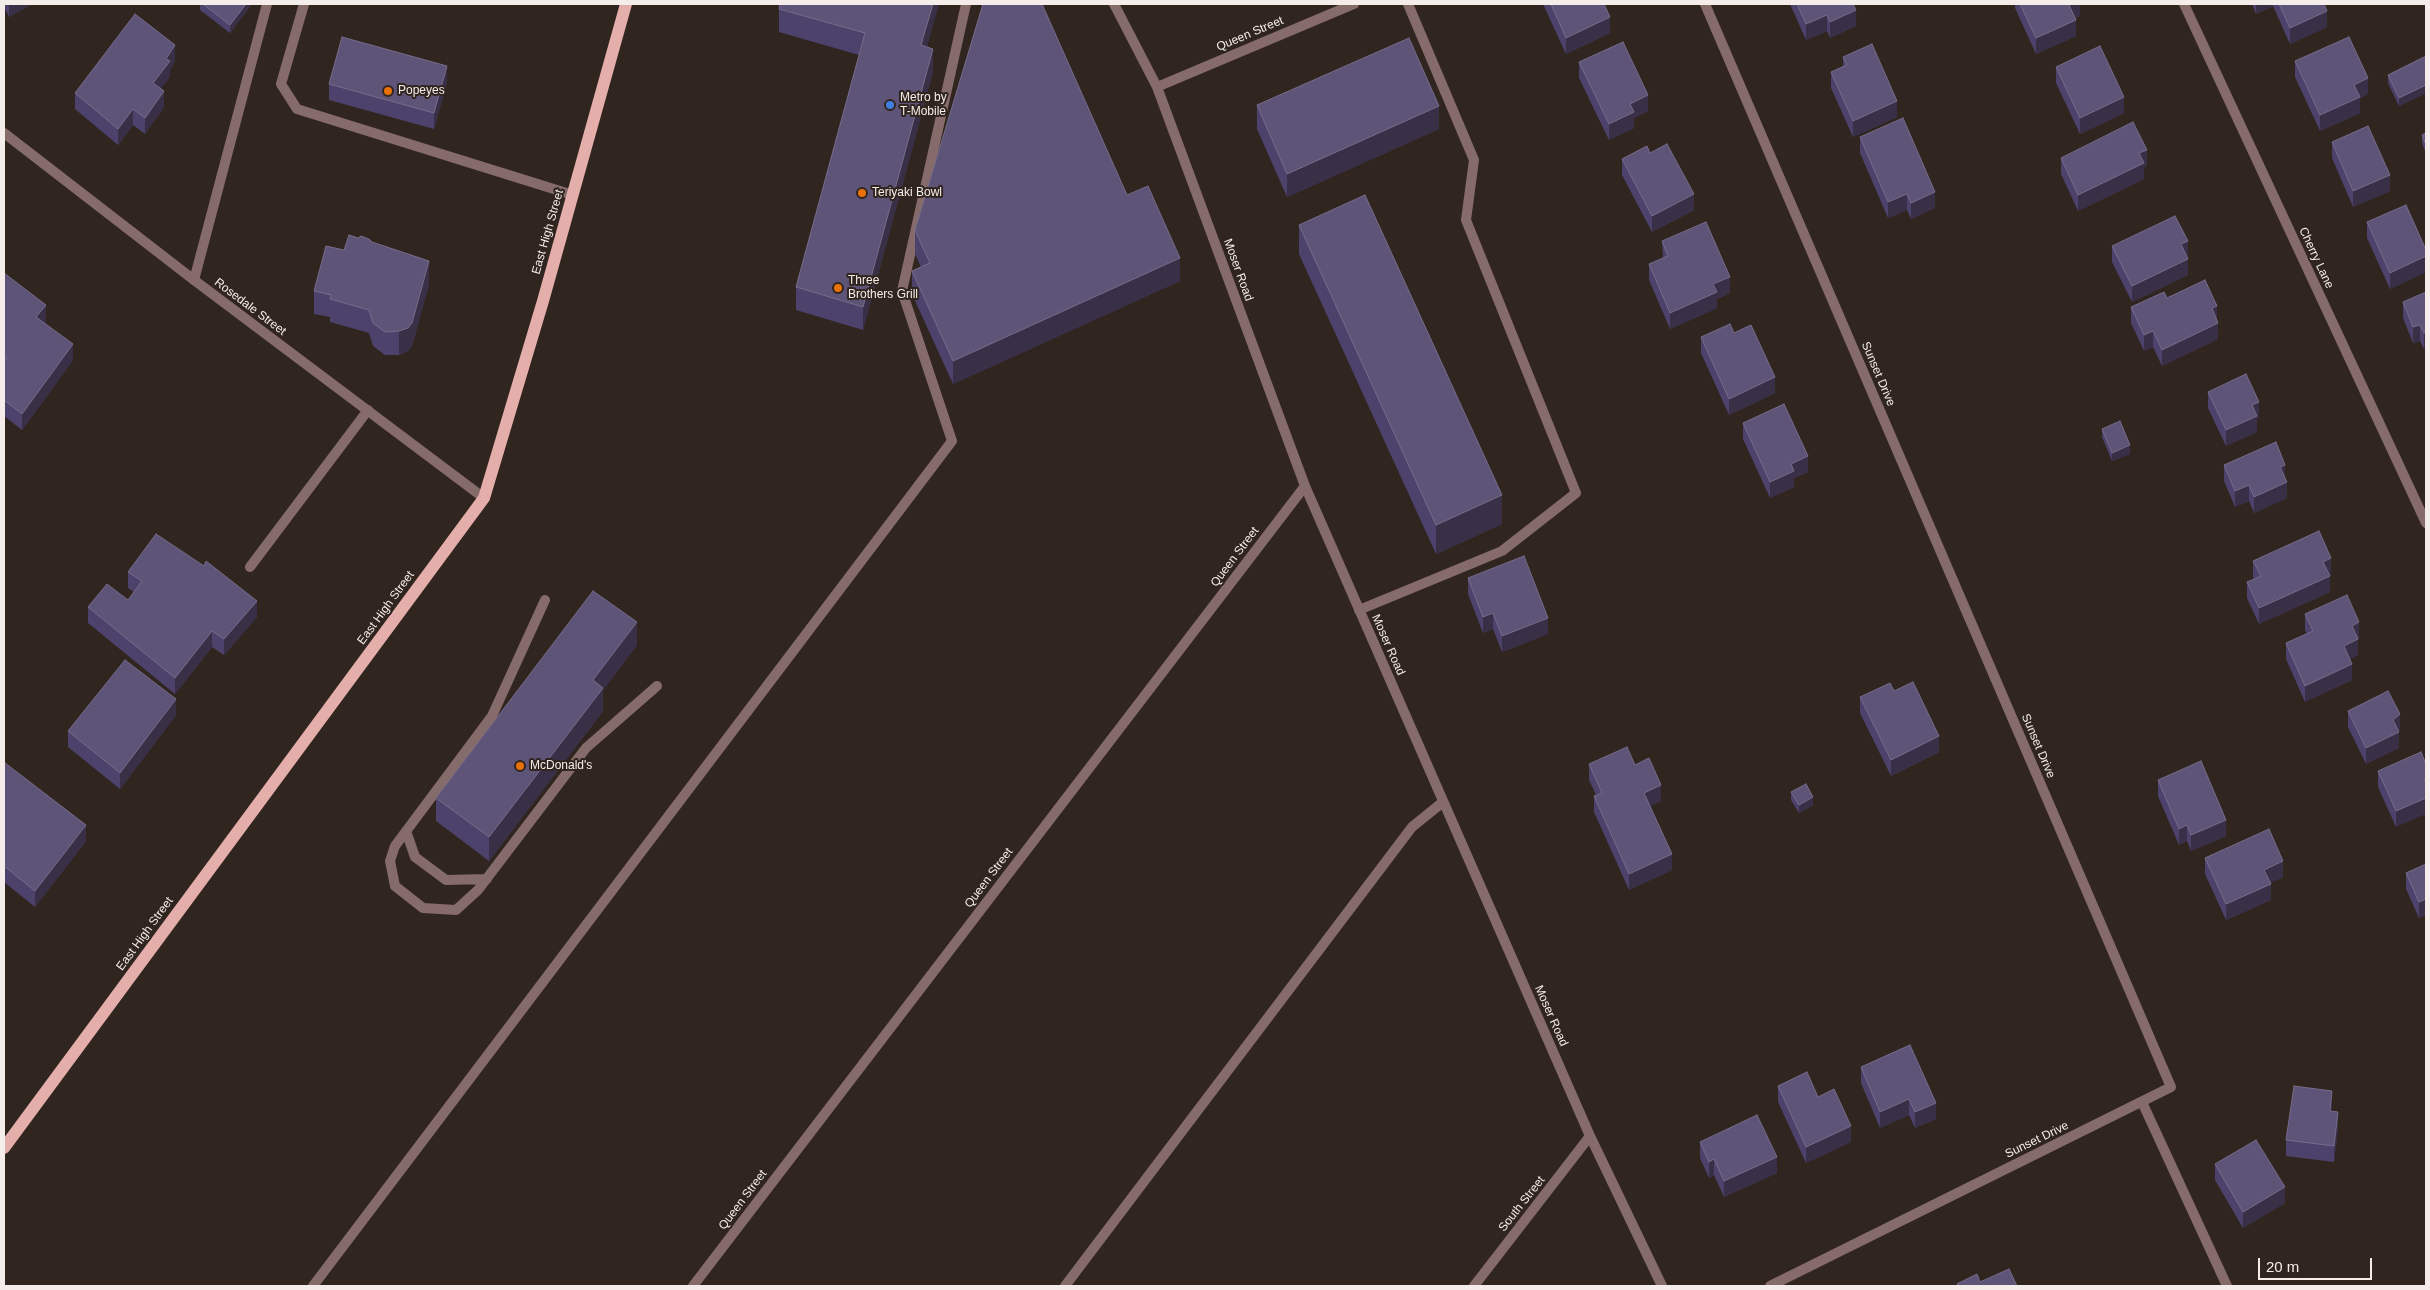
<!DOCTYPE html>
<html>
<head>
<meta charset="utf-8">
<style>
	body { margin:0 }
	#map { position:relative; width:2430px; height:1290px; overflow:hidden; background:#312520; font-family:Helvetica,sans-serif }
	canvas { display:block }
	.frame { position:absolute; inset:0; border:5px solid #f5ede9; pointer-events:none }
	.scale { position:absolute; left:2258px; top:1258px; width:114px; height:22px; box-sizing:border-box; border:2px solid #f5ede9; border-top:0; padding-left:6px; font-size:15px; line-height:18px; white-space:nowrap; color:#f5ede9; -webkit-text-stroke:4px #312520; paint-order:stroke }
</style>
</head>
<body>
<div id="map">
<canvas width="2430" height="1290"></canvas>
<div class="frame"></div>
<div class="scale">20 m</div>
</div>
<script>
const context = document.querySelector('canvas').getContext('2d');
context.lineJoin = 'round';
function shape(rows) {
  const path = new Path2D();
  for (const r of rows) {
    path.moveTo(r[0], r[1]);
    for (let i = 2; i < r.length; i += 2) path.lineTo(r[i], r[i + 1]);
  }
  return path;
}
function stroke(path, color, width, dash) {
  context.strokeStyle = color;
  context.lineWidth = width;
  context.lineCap = dash ? 'butt' : 'round';
  context.setLineDash(dash || []);
  context.stroke(path);
}
function fill(path, color) {
  context.fillStyle = color;
  context.fill(path, 'evenodd');
}
function write(font, color, halo, rows, align = 'center') {
  context.font = font + ' Helvetica,sans-serif';
  context.lineWidth = 4;
  context.setLineDash([]);
  context.textBaseline = 'middle';
  context.strokeStyle = halo;
  context.fillStyle = color;
  for (const [text, x, y, turn = 0] of rows) {
    context.save();
    context.translate(x, y);
    context.rotate((+turn || 0) * Math.PI / 180);
    context.textAlign = isNaN(turn) ? turn : align;
    if (halo) context.strokeText(text, 0, 0);
    context.fillText(text, 0, 0);
    context.restore();
  }
}
stroke(shape([
	[304,4,281,84,297,109,573,195],
	[194,280,267,4],
	[250,567,368,410],
	[545,600,492,716,395,846,390,861,395,886,423,908,456,910,478,890,586,748,657,686],
	[1359,610,1502,551,1576,493,1466,220,1474,160,1408,4],
	[406,831,415,857,446,880,487,879],
	[2142,1102,2227,1286],
	[313,1286,952,441,902,291,966,4],
	[1065,1286,1412,827,1443,802]
]), '#856b69', 10);
stroke(shape([
	[1114,4,1157,87,1305,486,1590,1136,1662,1286],
	[1705,4,2171,1087,1770,1286],
	[2184,4,2426,523],
	[1157,87,1354,4],
	[4,133,194,280,484,498],
	[693,1286,1305,486],
	[1474,1286,1590,1136]
]), '#856b69', 10);
stroke(shape([
	[4,1148,484,498,543,301,626,4]
]), '#e4aeab', 12);
fill(shape([
	[4,4,32,4,9,17,4,7],
	[200,4,251,4,251,5,230,33,200,10],
	[1543,4,1604,4,1610,33,1566,54],
	[1790,4,1853,4,1856,26,1830,38,1827,31,1806,40],
	[2015,4,2080,4,2080,16,2075,18,2076,36,2036,54,2015,8],
	[2252,4,2324,4,2327,27,2290,44,2273,6,2256,14],
	[779,9,927,47,933,72,863,330,796,310,796,287,859,55,779,32],
	[2426,56,2426,93,2399,106,2388,83,2388,75],
	[1843,57,1897,117,1853,137,1831,88,1831,72,1843,66],
	[175,61,170,70,170,77,160,89,164,107,145,134,133,125,118,145,75,109,75,93],
	[2295,61,2368,94,2360,98,2360,113,2320,131,2295,77],
	[1579,62,1648,111,1634,118,1634,128,1609,140,1579,78],
	[2056,67,2124,113,2080,134,2056,83],
	[447,82,434,129,329,100,329,84],
	[1257,105,1439,129,1287,197,1257,129],
	[2426,133,2426,154,2422,143,2422,135],
	[1860,137,1935,208,1911,219,1907,210,1888,218,1860,153],
	[2332,142,2390,191,2353,207,2332,158],
	[2061,158,2147,166,2144,167,2144,179,2078,211,2061,174],
	[1622,159,1694,210,1652,232,1622,175],
	[1127,195,1180,281,953,384,912,294,912,271,921,267,915,254,915,230],
	[2367,222,2426,250,2426,272,2390,289,2367,238],
	[1299,225,1502,524,1436,554,1299,254],
	[358,238,372,242,429,284,412,346,408,351,399,355,385,355,373,346,369,333,330,322,330,317,314,314,314,291,344,250],
	[1662,241,1730,293,1717,299,1717,308,1670,329,1649,280,1649,264,1663,258],
	[2112,246,2188,275,2132,302,2112,262],
	[4,273,46,321,45,323,73,360,22,430,4,416],
	[2426,292,2426,348,2424,349,2420,341,2413,343,2403,318,2403,302],
	[2167,298,2217,320,2218,339,2162,366,2153,347,2144,351,2131,323,2131,307],
	[1734,333,1775,393,1729,415,1701,353,1701,337],
	[2208,392,2259,418,2257,419,2257,432,2226,446,2208,408],
	[1743,423,1808,472,1794,478,1794,487,1770,498,1743,439],
	[2102,429,2130,454,2112,461,2102,437],
	[2224,465,2285,479,2287,498,2254,513,2249,501,2235,507,2224,481],
	[2253,561,2331,574,2329,575,2330,592,2259,624,2247,598,2247,582,2254,579,2253,577],
	[128,572,257,617,224,655,212,647,175,694,88,623,88,607,128,600,134,592,128,588],
	[1468,578,1548,634,1502,652,1493,629,1483,633,1468,594],
	[2305,614,2359,638,2358,639,2358,655,2350,659,2352,680,2305,702,2286,659,2286,643,2307,634,2305,630],
	[637,645,603,690,603,711,489,861,436,821,436,798],
	[1894,691,1939,752,1891,776,1860,713,1860,697],
	[2348,711,2400,730,2398,731,2399,748,2366,764,2348,727],
	[176,715,120,789,68,747,68,731],
	[4,764,86,841,35,907,4,882],
	[1589,764,1635,765,1661,801,1650,806,1672,870,1629,890,1594,812,1594,796,1596,795,1589,780],
	[2426,764,2396,827,2378,787,2378,771],
	[2158,780,2226,836,2191,851,2187,841,2179,845,2158,796],
	[1791,792,1813,805,1799,813,1791,800],
	[2205,858,2283,877,2270,883,2271,900,2226,920,2205,874],
	[2426,864,2426,915,2419,918,2406,889,2406,873],
	[1910,1045,1936,1119,1915,1128,1909,1115,1880,1128,1861,1083,1861,1067],
	[1778,1086,1851,1142,1806,1163,1778,1102],
	[2332,1107,2332,1111,2338,1128,2334,1162,2286,1156,2286,1140],
	[1700,1142,1777,1173,1724,1197,1714,1175,1709,1178,1700,1158],
	[2215,1164,2285,1203,2243,1228,2215,1180]
]), '#4c426b');
fill(shape([
	[9,4,32,4,9,17],
	[246,4,251,4,251,5,230,33,230,25],
	[933,4,939,4,921,69,921,45],
	[2072,4,2080,4,2080,16,2069,21,2069,5],
	[2256,4,2273,4,2273,6,2256,14],
	[1856,10,1856,26,1830,38,1830,22],
	[2327,11,2327,27,2290,44,2290,28],
	[1827,15,1827,31,1806,40,1806,24],
	[1610,17,1610,33,1566,54,1566,38],
	[2076,20,2076,36,2036,54,2036,38],
	[175,45,175,61,170,70,170,77,153,99,153,83],
	[933,49,933,72,863,330,863,307],
	[447,66,447,82,434,129,434,113],
	[2368,78,2368,94,2360,98,2360,113,2320,131,2320,115,2354,85],
	[2426,85,2426,93,2399,106,2399,98],
	[164,91,164,107,145,134,145,118],
	[1648,95,1648,111,1634,118,1634,128,1609,140,1609,124,1630,104],
	[2124,97,2124,113,2080,134,2080,118],
	[1897,101,1897,117,1853,137,1853,121],
	[1439,106,1439,129,1287,197,1287,174],
	[133,109,133,125,118,145,118,129],
	[2147,150,2147,166,2144,167,2144,179,2078,211,2078,195,2139,153],
	[2390,175,2390,191,2353,207,2353,191],
	[1935,192,1935,208,1911,219,1911,203],
	[1694,194,1694,210,1652,232,1652,216],
	[1907,194,1907,210,1888,218,1888,202],
	[2188,241,2188,257,2181,244],
	[2426,256,2426,272,2390,289,2390,273],
	[1180,258,1180,281,953,384,953,361],
	[2188,259,2188,275,2132,302,2132,286],
	[429,261,429,284,412,346,408,351,399,355,399,331],
	[1730,277,1730,293,1717,299,1717,308,1670,329,1670,313,1713,284],
	[46,305,46,321,36,333,36,317],
	[2217,306,2217,322,2212,308],
	[2218,323,2218,339,2162,366,2162,350],
	[2420,325,2420,341,2413,343,2413,327],
	[2153,331,2153,347,2144,351,2144,335],
	[2426,332,2426,348,2424,349,2424,333],
	[73,344,73,360,22,430,22,414],
	[1775,377,1775,393,1729,415,1729,399],
	[2259,402,2259,418,2257,419,2257,432,2226,446,2226,430,2252,405],
	[2130,445,2130,454,2112,461,2112,453],
	[1808,456,1808,472,1794,478,1794,487,1770,498,1770,482,1791,464],
	[2285,465,2285,481,2280,467],
	[2287,482,2287,498,2254,513,2254,497],
	[2249,485,2249,501,2235,507,2235,491],
	[1502,495,1502,524,1436,554,1436,525],
	[2331,558,2331,574,2323,578,2323,562],
	[2330,576,2330,592,2259,624,2259,608],
	[257,601,257,617,224,655,224,639],
	[1493,613,1493,629,1483,633,1483,617],
	[1548,618,1548,634,1502,652,1502,636],
	[637,622,637,645,603,690,603,711,489,861,489,837,593,680],
	[2359,622,2359,638,2354,641,2358,639,2358,655,2344,662,2344,646,2352,626],
	[212,631,212,647,175,694,175,678],
	[2352,664,2352,680,2305,702,2305,686],
	[176,699,176,715,120,789,120,773],
	[2400,714,2400,730,2396,733,2399,732,2399,748,2366,764,2366,748,2393,720],
	[1939,736,1939,752,1891,776,1891,760],
	[1661,785,1661,801,1644,809,1644,793],
	[1813,797,1813,805,1799,813,1799,805],
	[2426,798,2426,814,2396,827,2396,811],
	[2226,820,2226,836,2191,851,2191,835],
	[86,825,86,841,35,907,35,891],
	[2187,825,2187,841,2179,845,2179,829],
	[1672,854,1672,870,1629,890,1629,874],
	[2283,861,2283,877,2264,886,2264,870],
	[2271,884,2271,900,2226,920,2226,904],
	[2426,899,2426,915,2419,918,2419,902],
	[2332,1091,2332,1107,2330,1127,2330,1111],
	[1909,1099,1909,1115,1880,1128,1880,1112],
	[1936,1103,1936,1119,1915,1128,1915,1112],
	[2338,1112,2338,1128,2334,1162,2334,1146],
	[1851,1126,1851,1142,1806,1163,1806,1147],
	[1777,1157,1777,1173,1724,1197,1724,1181],
	[1714,1159,1714,1175,1709,1178,1709,1162],
	[2285,1187,2285,1203,2243,1228,2243,1212]
]), '#392f47');
const building = shape([
	[203,4,246,4,230,25,203,4],
	[780,4,933,4,921,45,933,49,863,307,796,287,865,33,779,9,780,4],
	[983,4,1042,4,1127,195,1148,186,1180,258,953,361,912,271,930,263,915,230,983,4],
	[1551,4,1604,4,1610,17,1566,38,1551,4],
	[1797,4,1853,4,1856,10,1830,22,1827,15,1806,24,1797,4],
	[2020,4,2072,4,2069,5,2076,20,2036,38,2020,4],
	[2279,4,2324,4,2327,11,2290,28,2279,4],
	[135,14,175,45,166,59,170,61,153,83,164,91,145,118,133,109,118,129,75,93,135,14],
	[342,37,447,66,434,113,329,84,342,37],
	[2349,37,2368,78,2354,85,2360,97,2320,115,2295,61,2349,37],
	[1409,38,1439,106,1287,174,1257,105,1409,38],
	[1623,42,1648,95,1630,104,1634,112,1609,124,1579,62,1623,42],
	[1872,44,1897,101,1853,121,1831,72,1847,65,1843,57,1872,44],
	[2100,46,2124,97,2080,118,2056,67,2100,46],
	[2426,56,2426,85,2399,98,2388,75,2426,56],
	[1903,118,1935,192,1911,203,1907,194,1888,202,1860,137,1903,118],
	[2133,122,2147,150,2139,153,2144,163,2078,195,2061,158,2133,122],
	[2368,126,2390,175,2353,191,2332,142,2368,126],
	[2426,133,2426,145,2422,135,2426,133],
	[1667,144,1694,194,1652,216,1622,159,1647,146,1650,153,1667,144],
	[1365,195,1502,495,1436,525,1299,225,1365,195],
	[2406,205,2426,250,2426,256,2390,273,2367,222,2406,205],
	[2175,216,2188,241,2181,244,2188,259,2132,286,2112,246,2175,216],
	[1706,222,1730,277,1713,284,1717,292,1670,313,1649,264,1668,256,1662,241,1706,222],
	[349,235,358,238,361,236,369,239,372,242,429,261,412,323,408,328,399,331,385,332,373,323,369,310,330,299,331,295,314,291,326,246,344,250,349,235],
	[4,273,46,305,36,317,73,344,22,414,4,400,4,362,7,357,4,355,4,273],
	[2205,280,2217,306,2212,308,2218,323,2162,350,2153,331,2144,335,2131,307,2164,292,2167,298,2205,280],
	[2426,292,2426,332,2424,333,2420,325,2413,327,2403,302,2426,292],
	[1730,324,1734,333,1751,325,1775,377,1729,399,1701,337,1730,324],
	[2246,374,2259,402,2252,405,2257,416,2226,430,2208,392,2246,374],
	[1784,404,1808,456,1791,464,1794,471,1770,482,1743,423,1784,404],
	[2120,421,2130,445,2112,453,2102,429,2120,421],
	[2276,442,2285,465,2280,467,2287,482,2254,497,2249,485,2235,491,2224,465,2276,442],
	[2319,531,2331,558,2323,562,2330,576,2259,608,2247,582,2261,576,2253,561,2319,531],
	[156,534,204,566,206,561,257,601,224,639,212,631,175,678,88,607,107,584,128,600,142,581,128,572,156,534],
	[1524,556,1548,618,1502,636,1493,613,1483,617,1468,578,1524,556],
	[593,591,637,622,593,680,603,688,489,837,436,798,593,591],
	[2347,595,2359,622,2352,626,2358,639,2344,646,2352,664,2305,686,2286,643,2313,631,2305,614,2347,595],
	[125,660,176,699,120,773,68,731,125,660],
	[1913,682,1939,736,1891,760,1860,697,1890,683,1894,691,1913,682],
	[2388,691,2400,714,2393,720,2399,732,2366,748,2348,711,2388,691],
	[1627,747,1635,765,1649,758,1661,785,1644,793,1672,854,1629,874,1594,796,1602,793,1589,764,1627,747],
	[2421,752,2426,764,2426,779,2424,780,2426,784,2426,798,2396,811,2378,771,2421,752],
	[2201,761,2226,820,2191,835,2187,825,2179,829,2158,780,2201,761],
	[5,763,86,825,35,891,4,866,4,764,5,763],
	[1806,784,1813,797,1799,805,1791,792,1806,784],
	[2269,829,2283,861,2264,870,2271,884,2226,904,2205,858,2269,829],
	[2426,864,2426,899,2419,902,2406,873,2426,864],
	[1910,1045,1936,1103,1915,1112,1909,1099,1880,1112,1861,1067,1910,1045],
	[1807,1072,1818,1097,1834,1089,1851,1126,1806,1147,1778,1086,1807,1072],
	[2294,1086,2332,1091,2330,1111,2338,1112,2334,1146,2286,1140,2294,1086],
	[1757,1115,1777,1157,1724,1181,1714,1159,1709,1162,1700,1142,1757,1115],
	[2256,1140,2285,1187,2243,1212,2215,1164,2256,1140],
	[2009,1269,2017,1286,1958,1286,1957,1284,1977,1274,1980,1282,2009,1269]
]);
fill(building, '#5e5478');
stroke(building, '#766c8a', 1);
for (const [x, y, r, color] of [
	[388,91,5,"#e8710a"],
	[890,105,5,"#3f7fe0"],
	[862,193,5,"#e8710a"],
	[838,288,5,"#e8710a"],
	[520,766,5,"#e8710a"]
]) {
  const dot = new Path2D();
  dot.arc(x, y, r, 0, 2 * Math.PI);
  context.fillStyle = color;
  context.fill(dot);
  stroke(dot, '#312520', 2);
}
write('12px', '#f5ede9', '#312520', [
	["Queen Street",1250,34,-23],
	["East High Street",548,232,-74],
	["Cherry Lane",2316,258,65],
	["Moser Road",1238,270,70],
	["Rosedale Street",250,307,37],
	["Sunset Drive",1878,374,67],
	["Queen Street",1235,557,-53],
	["East High Street",386,608,-54],
	["Moser Road",1388,645,66],
	["Sunset Drive",2038,746,67],
	["Queen Street",989,878,-53],
	["East High Street",145,934,-54],
	["Moser Road",1551,1016,66],
	["Sunset Drive",2037,1140,-26],
	["Queen Street",743,1200,-53],
	["South Street",1522,1204,-52]
]);
write('12px', '#f5ede9', '#312520', [
	["Popeyes",398,91],
	["Metro by",900,98],
	["T-Mobile",900,112],
	["Teriyaki Bowl",872,193],
	["Three",848,281],
	["Brothers Grill",848,295],
	["McDonald's",530,766]
], 'left');
</script>
</body>
</html>
